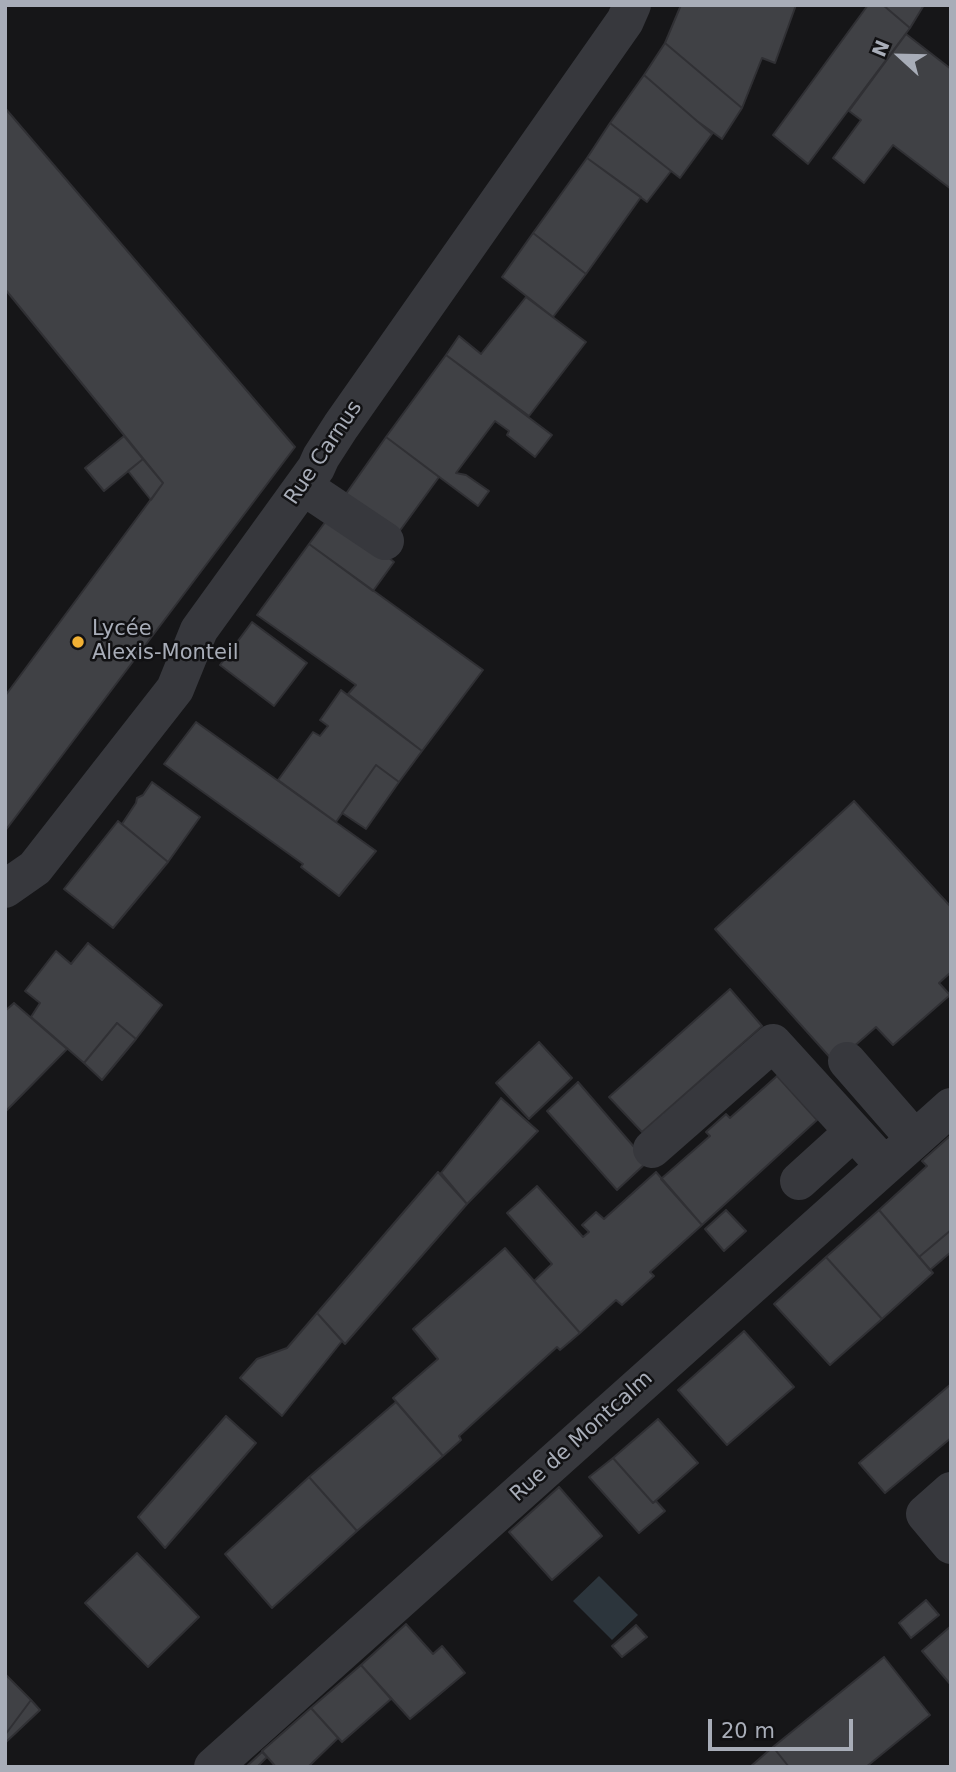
<!DOCTYPE html>
<html>
<head>
<meta charset="utf-8">
<style>
	body { margin:0 }
	#map { position:relative; width:956px; height:1772px; overflow:hidden; background:#161618; font-family:"DejaVu Sans",sans-serif }
	canvas { display:block }
	.frame { position:absolute; inset:0; border:7px solid #a8adb8; pointer-events:none }
	.north { position:absolute; left:865px; top:21px; width:70px; height:70px; -webkit-text-stroke:5px #111113; paint-order:stroke; rotate:292deg; font-size:19px; font-weight:700; line-height:28px; text-align:center; color:#a8adb8 }
	.north::after { content:''; display:block; margin:auto; width:24px; height:32px; background:#a8adb8; clip-path:polygon(50% 0,100% 100%,50% 72%,0 100%) }
	.scale { position:absolute; left:708px; top:1719px; width:145px; height:32px; box-sizing:border-box; border:4px solid #a8adb8; border-top:0; padding-left:9px; font-size:21px; line-height:24px; white-space:nowrap; color:#a8adb8; -webkit-text-stroke:5px #111113; paint-order:stroke }
</style>
</head>
<body>
<div id="map">
<canvas width="956" height="1772"></canvas>
<div class="frame"></div>
<div class="north">N</div>
<div class="scale">20 m</div>
</div>
<script>
const context = document.querySelector('canvas').getContext('2d');
context.lineJoin = 'round';
function fill(path, color) {
  context.fillStyle = color;
  context.fill(path, 'evenodd');
}
function shape(rows) {
  const path = new Path2D();
  for (const r of rows) {
    path.moveTo(r[0], r[1]);
    for (let i = 2; i < r.length; i += 2) path.lineTo(r[i], r[i + 1]);
  }
  return path;
}
function stroke(path, color, width, dash) {
  context.strokeStyle = color;
  context.lineWidth = width;
  context.lineCap = dash ? 'butt' : 'round';
  context.setLineDash(dash || []);
  context.stroke(path);
}
function write(font, color, halo, rows, align = 'center') {
  context.font = font + ' "DejaVu Sans",sans-serif';
  context.lineWidth = 5;
  context.setLineDash([]);
  context.textBaseline = 'middle';
  context.strokeStyle = halo;
  context.fillStyle = color;
  for (const [text, x, y, turn = 0] of rows) {
    context.save();
    context.translate(x, y);
    context.rotate((+turn || 0) * Math.PI / 180);
    context.textAlign = isNaN(turn) ? turn : align;
    if (halo) context.strokeText(text, 0, 0);
    context.fillText(text, 0, 0);
    context.restore();
  }
}
fill(shape([
	[599,1576,638,1615,612,1640,573,1601]
]), '#2c353c');
const building = shape([
	[681,5,796,5,775,63,762,58,742,108,665,43,681,5],
	[868,5,883,5,910,28,808,164,773,135,868,5],
	[883,5,924,5,910,28,883,5],
	[906,34,951,69,951,189,893,145,864,183,833,158,861,120,849,111,906,34],
	[665,43,742,108,722,139,697,121,644,75,665,43],
	[644,75,712,134,680,178,610,123,644,75],
	[5,108,295,447,5,831,5,696,163,483,5,289,5,108],
	[610,123,671,171,647,202,587,158,610,123],
	[587,158,641,197,586,274,533,233,587,158],
	[533,233,586,274,553,317,502,277,533,233],
	[526,297,586,342,529,416,446,355,459,336,481,354,526,297],
	[446,355,552,435,535,457,507,435,509,431,495,421,456,473,466,475,489,491,478,506,386,437,446,355],
	[124,436,143,459,104,491,85,468,124,436],
	[386,437,439,477,396,536,343,498,386,437],
	[143,459,163,483,151,500,128,471,143,459],
	[343,498,383,553,394,562,373,591,309,544,343,498],
	[309,544,483,670,422,751,348,694,356,685,257,615,309,544],
	[252,622,307,663,274,706,220,665,252,622],
	[341,690,422,751,399,782,376,765,336,822,278,780,313,732,320,736,328,726,320,720,341,690],
	[196,722,376,851,339,896,301,867,303,864,164,764,196,722],
	[376,765,399,782,366,829,342,813,376,765],
	[152,782,200,817,168,862,122,824,136,803,137,798,143,795,152,782],
	[854,801,951,907,951,972,939,983,950,995,893,1045,876,1027,835,1063,715,929,854,801],
	[118,821,168,862,113,928,64,889,118,821],
	[88,943,162,1005,136,1039,117,1023,84,1063,31,1017,40,1003,25,991,56,951,71,964,88,943],
	[730,989,762,1026,642,1132,609,1097,730,989],
	[14,1003,67,1049,5,1112,5,1011,14,1003],
	[117,1023,136,1039,102,1080,84,1063,117,1023],
	[539,1042,572,1078,529,1119,496,1083,539,1042],
	[777,1076,817,1120,702,1225,661,1179,710,1136,706,1132,726,1114,730,1118,777,1076],
	[578,1082,647,1162,617,1190,547,1111,578,1082],
	[501,1098,538,1131,467,1204,441,1173,501,1098],
	[951,1135,951,1230,919,1257,879,1210,927,1166,922,1161,951,1135],
	[438,1172,467,1204,345,1344,317,1313,438,1172],
	[656,1172,702,1225,650,1272,654,1276,622,1305,616,1300,580,1333,534,1281,552,1264,507,1213,537,1186,583,1237,589,1232,582,1225,596,1212,604,1219,656,1172],
	[726,1210,746,1231,724,1251,705,1229,726,1210],
	[879,1210,933,1273,882,1319,826,1257,879,1210],
	[951,1230,951,1252,930,1270,919,1257,951,1230],
	[505,1248,580,1333,560,1350,557,1347,459,1436,461,1440,443,1456,393,1398,438,1359,413,1329,505,1248],
	[826,1257,882,1319,830,1365,774,1304,826,1257],
	[317,1313,342,1341,282,1416,240,1378,257,1359,287,1348,317,1313],
	[744,1331,794,1387,727,1445,678,1390,744,1331],
	[951,1384,951,1438,885,1493,859,1463,951,1384],
	[396,1402,443,1456,357,1531,309,1477,396,1402],
	[226,1416,256,1443,165,1548,138,1517,226,1416],
	[658,1419,698,1463,653,1503,613,1458,658,1419],
	[613,1458,653,1503,656,1501,665,1511,639,1533,589,1477,613,1458],
	[309,1477,357,1531,272,1608,225,1554,309,1477],
	[559,1487,602,1536,552,1580,509,1532,559,1487],
	[137,1553,199,1617,148,1667,85,1603,137,1553],
	[926,1600,939,1615,911,1638,899,1623,926,1600],
	[406,1624,433,1654,442,1646,465,1673,410,1719,361,1665,406,1624],
	[636,1625,647,1637,622,1657,612,1646,636,1625],
	[951,1626,951,1685,922,1651,951,1626],
	[884,1657,930,1715,866,1767,789,1767,773,1747,884,1657],
	[361,1665,391,1699,342,1742,311,1708,361,1665],
	[5,1674,31,1700,5,1735,5,1674],
	[31,1700,40,1710,5,1743,5,1735,31,1700],
	[311,1708,338,1738,308,1767,276,1767,262,1751,311,1708],
	[773,1747,789,1767,750,1767,766,1753,773,1747],
	[262,1752,267,1757,257,1767,246,1767,262,1752]
]);
fill(building, '#404145');
stroke(building, '#303034', 2);
stroke(shape([
	[303,486,385,541],
	[5,889,35,868,175,689,199,630,316,468,321,457,341,426,625,21,632,5],
	[847,1061,915,1139],
	[652,1149,773,1043,885,1166],
	[799,1181,853,1132],
	[951,1491,925,1514,951,1545],
	[213,1767,951,1107]
]), '#37383d', 38);
for (const [x, y, r, color] of [
	[78,642,7,"#f2b134"]
]) {
  const dot = new Path2D();
  dot.arc(x, y, r, 0, 2 * Math.PI);
  context.fillStyle = color;
  context.fill(dot);
  stroke(dot, '#111113', 2.5);
}
write('21px', '#a8adb8', '#111113', [
	["Rue Carnus",324,453,-56],
	["Rue de Montcalm",582,1437,-42]
]);
write('21px', '#a8adb8', '#111113', [
	["Lycée",92,630],
	["Alexis-Monteil",92,654]
], 'left');
</script>
</body>
</html>
